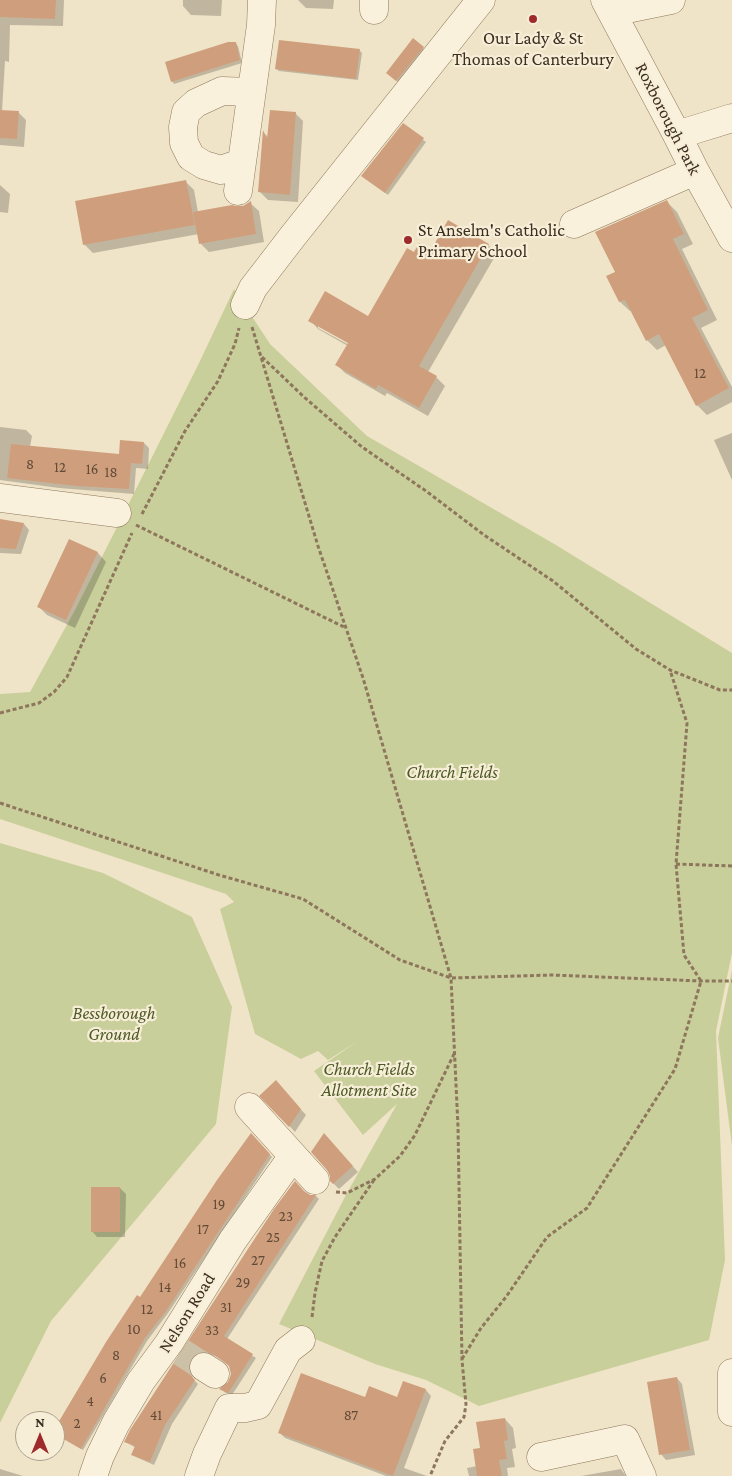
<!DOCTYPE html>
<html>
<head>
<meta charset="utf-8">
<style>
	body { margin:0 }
	#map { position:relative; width:732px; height:1476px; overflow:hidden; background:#f0e4c8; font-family:"Crimson Pro",serif }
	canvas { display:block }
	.north { position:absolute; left:15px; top:1411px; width:50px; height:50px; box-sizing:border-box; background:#f7eed8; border:1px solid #ada18e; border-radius:50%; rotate:0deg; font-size:14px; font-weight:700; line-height:20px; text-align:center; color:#3d2e20 }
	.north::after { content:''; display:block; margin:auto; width:18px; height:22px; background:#9e2a2b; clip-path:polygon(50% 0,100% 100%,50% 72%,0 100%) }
</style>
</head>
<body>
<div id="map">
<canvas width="732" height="1476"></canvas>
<div class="north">N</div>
</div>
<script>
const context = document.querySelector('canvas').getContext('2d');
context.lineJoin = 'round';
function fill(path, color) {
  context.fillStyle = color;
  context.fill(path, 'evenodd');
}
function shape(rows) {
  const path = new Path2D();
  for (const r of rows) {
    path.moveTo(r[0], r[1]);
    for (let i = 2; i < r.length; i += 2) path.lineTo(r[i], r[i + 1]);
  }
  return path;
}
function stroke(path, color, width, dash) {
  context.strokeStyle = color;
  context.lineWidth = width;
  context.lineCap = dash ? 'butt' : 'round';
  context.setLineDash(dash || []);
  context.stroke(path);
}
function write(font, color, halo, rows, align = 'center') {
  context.font = font + ' "Crimson Pro",serif';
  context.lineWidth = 4.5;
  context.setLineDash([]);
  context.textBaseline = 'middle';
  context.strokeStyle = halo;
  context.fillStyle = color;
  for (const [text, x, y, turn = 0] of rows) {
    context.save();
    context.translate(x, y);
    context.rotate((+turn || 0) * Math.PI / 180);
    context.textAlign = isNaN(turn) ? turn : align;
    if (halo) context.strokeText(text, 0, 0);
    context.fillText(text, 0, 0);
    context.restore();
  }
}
fill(shape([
	[234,289,270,344,367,436,556,545,732,653,732,953,716,1031,725,1260,709,1340,479,1406,426,1380,375,1364,279,1324,347,1193,397,1104,363,1135,314,1071,358,1041,328,1060,318,1051,301,1059,255,1034,220,909,234,902,226,894,0,819,0,694,30,692,75,610,114,533,199,363],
	[0,843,103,873,192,917,232,1007,216,1124,51,1321,0,1423],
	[732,970,732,1146,718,1038]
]), '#c9cf9b');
fill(shape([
	[0,0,64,0,63,26,10,25,9,62,5,61,2,111,18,112,26,120,24,147,0,145],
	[183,0,222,0,221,16,191,15,183,6],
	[298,0,334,0,333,9,306,8],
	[235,43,238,46,242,63,174,84,172,81],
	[423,48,425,50,399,83,390,75],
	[359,50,362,53,358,80,279,71,276,69],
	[295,113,303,121,298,202,268,200,260,192,264,133,268,137],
	[403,125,426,142,388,195,365,178],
	[186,182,194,190,198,212,244,207,250,203,259,211,264,242,209,252,200,243,199,234,93,253,84,244],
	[0,185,10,194,8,213,0,212],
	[667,202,677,212,693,244,682,249,717,320,701,328,732,387,732,402,707,415,697,405,666,345,657,350,647,340,632,311,630,311,620,302,608,277,617,272],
	[488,245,497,253,428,372,436,377,445,386,428,416,387,393,385,396,345,373,337,365,348,346,318,329,310,320,368,318,414,254],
	[318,325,354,345,353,347,318,328],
	[0,427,26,430,32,436,30,447,120,455,144,443,149,448,148,469,136,468,134,494,59,488,0,480],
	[732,433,732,480,714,440],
	[0,521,24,524,29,530,21,554,0,553],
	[70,541,98,553,106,562,75,628,47,615,39,607],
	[284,1091,306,1115,295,1132,261,1096],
	[251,1134,272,1157,168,1313,147,1341,83,1450,57,1435,55,1431,141,1299],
	[329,1140,358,1172,339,1189,331,1181,331,1176,328,1169],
	[120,1188,126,1194,125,1237,97,1237,92,1231],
	[309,1196,316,1196,319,1199,227,1339,256,1358,232,1395,224,1392,229,1383,232,1374,230,1366,216,1356,208,1354,200,1356,193,1362,191,1371,193,1379,198,1384,172,1424,154,1465,136,1457,133,1454,136,1448,126,1442],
	[677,1378,682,1384,695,1455,666,1460,661,1454],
	[404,1383,426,1390,431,1396,404,1468,427,1476,386,1476,285,1438,280,1433,365,1399,398,1398],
	[505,1419,513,1428,516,1448,512,1449,515,1467,507,1468,508,1476,469,1476,467,1468,477,1466,481,1449],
	[0,1469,23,1476,0,1476],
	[621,1469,626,1476,581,1476]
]), '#0003');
fill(shape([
	[0,0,56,0,55,19,0,17],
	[413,38,424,47,396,81,386,73],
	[279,40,360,49,356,79,275,69],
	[228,42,236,42,240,60,171,82,165,62],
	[0,110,19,111,17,139,0,138],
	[270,110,296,112,290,195,258,192,263,130,267,139],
	[403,123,424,138,385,193,361,176],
	[186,180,195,225,83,245,75,201],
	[667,200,684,234,673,239,708,310,692,318,729,388,696,406,659,334,646,341,625,300,619,302,606,276,615,272,595,232],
	[251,201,256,234,199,244,193,212,232,205,236,206,243,206],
	[448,220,489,244,419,366,437,376,419,408,378,385,376,389,335,365,348,343,308,321,325,291,368,316,407,248,414,252,419,243,431,250],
	[120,440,144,442,142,464,131,463,129,489,76,486,7,478,11,444,119,454],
	[0,519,24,523,16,549,0,548],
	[69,539,98,552,66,620,37,607],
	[276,1080,301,1109,289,1127,259,1096],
	[251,1133,270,1154,166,1311,145,1338,81,1449,55,1434,55,1428,106,1342,137,1295,140,1297,217,1180],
	[324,1133,353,1166,333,1184,330,1181,330,1176,327,1170,311,1152],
	[295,1181,304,1191,310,1195,316,1195,224,1336,253,1354,229,1392,227,1393,219,1389,228,1382,231,1374,229,1366,223,1361,212,1354,204,1351,196,1353,191,1359,188,1367,190,1375,195,1380,165,1425,150,1462,131,1455,135,1446,124,1442,130,1430,274,1209],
	[91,1187,120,1187,120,1232,91,1232],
	[301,1373,365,1397,369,1386,397,1397,403,1381,426,1389,393,1476,278,1433],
	[677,1377,690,1450,659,1455,647,1382],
	[505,1418,508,1440,504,1441,507,1459,499,1460,502,1476,477,1476,473,1449,480,1448,476,1422]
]), '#cf9f7d');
stroke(shape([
	[181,1352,204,1367]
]), '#ccc0a6', 28, [28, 14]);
const minor = shape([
	[605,0,677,135,695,171,732,238],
	[374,10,374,0],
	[612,12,671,0],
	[677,135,732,118],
	[241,163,221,170,204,165,191,157,184,143,183,127,186,112,196,103,222,91,251,92],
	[238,191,261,25,262,0],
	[574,224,695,171],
	[245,305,253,288,293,236,481,0],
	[0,498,117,513],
	[249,1107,315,1180],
	[204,1367,215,1374],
	[732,1373,732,1412],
	[541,1457,625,1439,642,1476],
	[93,1476,100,1456,116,1423,141,1381,169,1343,233,1240,293,1156],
	[199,1476,207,1454,229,1408,245,1408,258,1405,288,1350,301,1340]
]);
stroke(minor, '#8d765c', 29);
stroke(shape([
	[252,327,318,546,363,678,451,978,458,1127,462,1360,466,1404,464,1417,445,1441,430,1476],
	[262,357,304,397,362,447,426,491,484,535,553,581,636,649,670,670,720,690,732,690],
	[142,514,185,431,218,381,235,344,239,328],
	[136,525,344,627],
	[0,713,39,703,54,692,67,677,132,533],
	[0,803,219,875,303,899,400,960,451,978,552,975,701,981,732,981],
	[676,864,732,866],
	[336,1192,347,1193,375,1179,400,1156,415,1135,454,1054],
	[312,1317,315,1293,322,1261,335,1237,374,1180],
	[462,1359,481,1328,506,1297,547,1237,587,1208,675,1069,701,981,684,955,676,864,687,723,670,670]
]), '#8d765c', 3, [4, 2.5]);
stroke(minor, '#faf1dc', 28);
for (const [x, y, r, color] of [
	[533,19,5,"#9e2a2b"],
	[408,240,5,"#9e2a2b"]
]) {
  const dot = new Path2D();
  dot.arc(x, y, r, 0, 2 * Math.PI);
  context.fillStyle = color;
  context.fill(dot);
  stroke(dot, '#f7eed8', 2);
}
write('15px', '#624a37', null, [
	["12",700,373],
	["8",30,464],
	["12",60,467],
	["16",92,469],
	["18",111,472],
	["19",219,1204],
	["23",286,1216],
	["17",203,1229],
	["25",273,1237],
	["27",258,1260],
	["16",180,1263],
	["29",243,1282],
	["14",165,1287],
	["31",226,1307],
	["12",147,1309],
	["10",134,1329],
	["33",212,1330],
	["8",116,1355],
	["6",103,1378],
	["4",90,1401],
	["41",156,1415],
	["87",351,1415],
	["2",77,1423]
]);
write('18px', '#3d2e20', '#f7eed8', [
	["Our Lady & St",533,38],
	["Thomas of Canterbury",533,59],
	["St Anselm's Catholic",418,230,"left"],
	["Primary School",418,251,"left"]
]);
write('18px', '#3d2e20', '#f7eed8', [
	["Roxborough Park",668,119,63],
	["Nelson Road",187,1313,-58]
]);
write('italic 18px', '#4d5a26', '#f7eed8', [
	["Church Fields",452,772],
	["Bessborough",114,1013],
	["Ground",114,1034],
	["Church Fields",369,1069],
	["Allotment Site",369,1090]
]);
</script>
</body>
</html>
